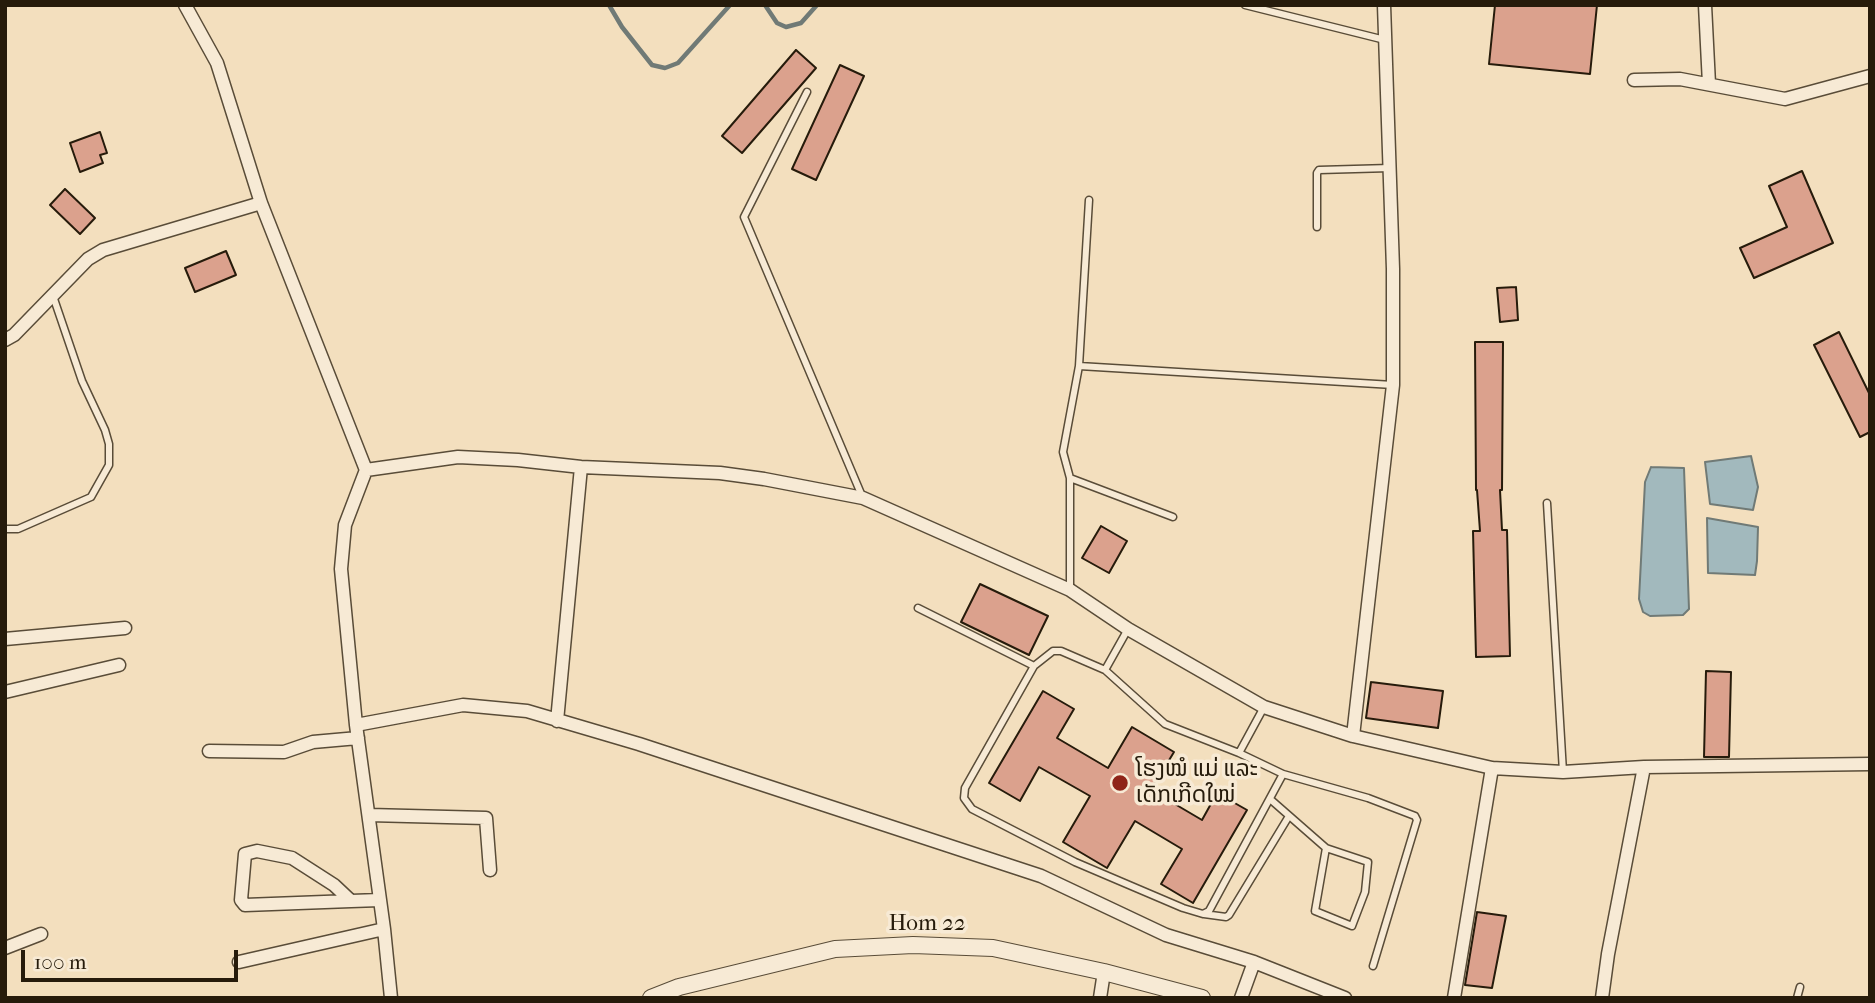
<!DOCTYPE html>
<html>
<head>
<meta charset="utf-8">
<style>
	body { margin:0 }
	#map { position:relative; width:1875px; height:1003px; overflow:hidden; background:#f3dfbe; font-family:"IM FELL French Canon",serif }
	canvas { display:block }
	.frame { position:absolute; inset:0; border:7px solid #261b0b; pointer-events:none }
	.scale { position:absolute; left:21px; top:950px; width:217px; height:32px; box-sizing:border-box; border:4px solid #261b0b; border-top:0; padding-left:9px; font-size:21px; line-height:24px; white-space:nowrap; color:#261b0b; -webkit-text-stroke:5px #f7ead5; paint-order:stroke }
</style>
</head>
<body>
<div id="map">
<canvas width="1875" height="1003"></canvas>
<div class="frame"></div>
<div class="scale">100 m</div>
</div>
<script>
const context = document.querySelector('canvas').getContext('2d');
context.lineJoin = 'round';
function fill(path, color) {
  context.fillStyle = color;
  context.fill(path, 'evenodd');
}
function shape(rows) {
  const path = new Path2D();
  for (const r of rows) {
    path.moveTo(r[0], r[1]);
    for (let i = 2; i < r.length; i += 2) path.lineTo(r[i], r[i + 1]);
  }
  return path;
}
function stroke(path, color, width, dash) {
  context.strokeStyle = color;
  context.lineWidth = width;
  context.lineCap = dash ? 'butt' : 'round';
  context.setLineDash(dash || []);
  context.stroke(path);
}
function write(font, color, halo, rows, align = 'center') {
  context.font = font + ' "IM FELL French Canon","Noto Sans Lao",serif';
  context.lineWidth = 7;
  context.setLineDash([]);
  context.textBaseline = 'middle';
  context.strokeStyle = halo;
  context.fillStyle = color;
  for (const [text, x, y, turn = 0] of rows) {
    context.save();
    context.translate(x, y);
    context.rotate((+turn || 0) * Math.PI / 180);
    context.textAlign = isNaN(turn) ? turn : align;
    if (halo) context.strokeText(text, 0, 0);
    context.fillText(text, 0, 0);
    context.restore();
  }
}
const water = shape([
	[1751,456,1758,487,1753,510,1710,504,1705,462,1751,456],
	[1651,467,1684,468,1689,609,1683,615,1650,616,1643,612,1639,599,1645,482,1651,467],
	[1707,518,1758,527,1757,561,1755,575,1708,573,1707,518]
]);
fill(water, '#a2b9bd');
stroke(water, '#707a76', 2);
stroke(shape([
	[609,5,622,27,652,65,665,68,678,63,730,5],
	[765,5,777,23,786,27,801,23,817,5]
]), '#707a76', 4.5);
const building = shape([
	[1495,5,1597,5,1590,74,1489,64,1495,5],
	[796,50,816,68,742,153,722,136,796,50],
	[840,65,864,76,816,180,792,169,840,65],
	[100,132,107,153,100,155,103,163,80,172,70,143,100,132],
	[1802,171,1833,243,1754,278,1740,248,1787,227,1769,186,1802,171],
	[65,189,95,218,80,234,50,205,65,189],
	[226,251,236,275,195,292,185,268,226,251],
	[1516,287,1518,320,1500,322,1497,288,1516,287],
	[1839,332,1870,395,1870,432,1860,437,1814,345,1839,332],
	[1475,342,1503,342,1502,490,1500,490,1502,530,1507,530,1510,656,1476,657,1473,531,1480,531,1477,490,1476,490,1475,342],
	[1101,526,1127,541,1109,573,1082,558,1101,526],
	[980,584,1048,616,1029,655,961,622,980,584],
	[1706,671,1731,672,1729,757,1704,757,1706,671],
	[1371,682,1443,691,1438,728,1366,718,1371,682],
	[1043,691,1074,709,1057,738,1108,768,1132,727,1174,752,1151,790,1202,820,1217,793,1247,810,1193,903,1161,884,1182,849,1135,821,1107,868,1063,842,1090,796,1039,767,1020,801,989,783,1043,691],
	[1477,912,1506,916,1492,988,1465,985,1477,912]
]);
fill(building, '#dba18d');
stroke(building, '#261b0b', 2);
const service = shape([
	[1245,5,1385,40],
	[807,92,744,217,862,496],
	[1317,227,1317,173,1319,170,1390,168],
	[1079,366,1393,385],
	[1070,478,1173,517],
	[1547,503,1563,772],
	[5,529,18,529,91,497,109,465,109,444,105,430,82,381,53,296],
	[1070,588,1070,478,1063,452,1079,366,1089,200],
	[918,608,1034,666],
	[1128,629,1105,670,1165,724,1239,753,1264,707],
	[1105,670,1061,651,1053,651,1034,666,965,788,964,798,972,809,1075,862,1183,908,1203,914,1209,911,1283,774,1239,753],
	[1283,774,1368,798,1415,816,1417,820,1373,966],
	[1270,799,1326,848,1315,911,1352,926,1365,892,1368,862,1326,848],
	[1204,914,1226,917,1229,915,1289,816],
	[1797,998,1800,987]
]);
const minor = shape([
	[185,5,217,63,261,203,366,470,345,525,341,569,356,725,384,929,391,998],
	[1705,5,1709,84],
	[1634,80,1680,79,1785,99,1870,76],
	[5,340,14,335,88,259,103,250,261,203],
	[366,470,458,457,518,460,581,467,720,473,764,479,863,498,1070,590,1128,629,1264,707,1353,736,1492,768,1563,772,1644,767,1870,764],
	[5,639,125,628],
	[5,692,119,665],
	[557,721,581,467],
	[356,725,463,705,527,711,639,744,1041,876,1166,935,1254,962,1345,998],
	[1353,736,1393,385,1393,269,1384,5],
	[209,751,284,752,313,742,358,738],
	[369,815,486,818,490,870],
	[351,901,334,885,292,858,257,851,245,854,241,900,245,905,351,901,380,900],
	[5,948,41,934],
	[239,962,384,929],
	[1100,998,1104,972],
	[1241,998,1254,962],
	[1454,998,1492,768],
	[1602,998,1608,954,1644,767]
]);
const tertiary = shape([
	[651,998,679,987,835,949,913,945,993,948,1104,972,1202,998]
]);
stroke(service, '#594c38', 9);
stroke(minor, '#594c38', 15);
stroke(tertiary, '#594c38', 18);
stroke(service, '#f7ead5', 6);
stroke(minor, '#f7ead5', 12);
stroke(tertiary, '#f7ead5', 16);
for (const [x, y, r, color] of [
	[1120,783,9,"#8f2418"]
]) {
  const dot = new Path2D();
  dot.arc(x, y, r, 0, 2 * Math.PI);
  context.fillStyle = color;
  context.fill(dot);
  stroke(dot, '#f7ead5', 2.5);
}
write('23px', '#261b0b', '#f7ead5', [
	["ໂຮງໝໍ ແມ່ ແລະ",1136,770],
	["ເດັກເກີດໃໝ່",1136,796]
], 'left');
write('23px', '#261b0b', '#f7ead5', [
	["Hom 22",927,924]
]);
</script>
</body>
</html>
